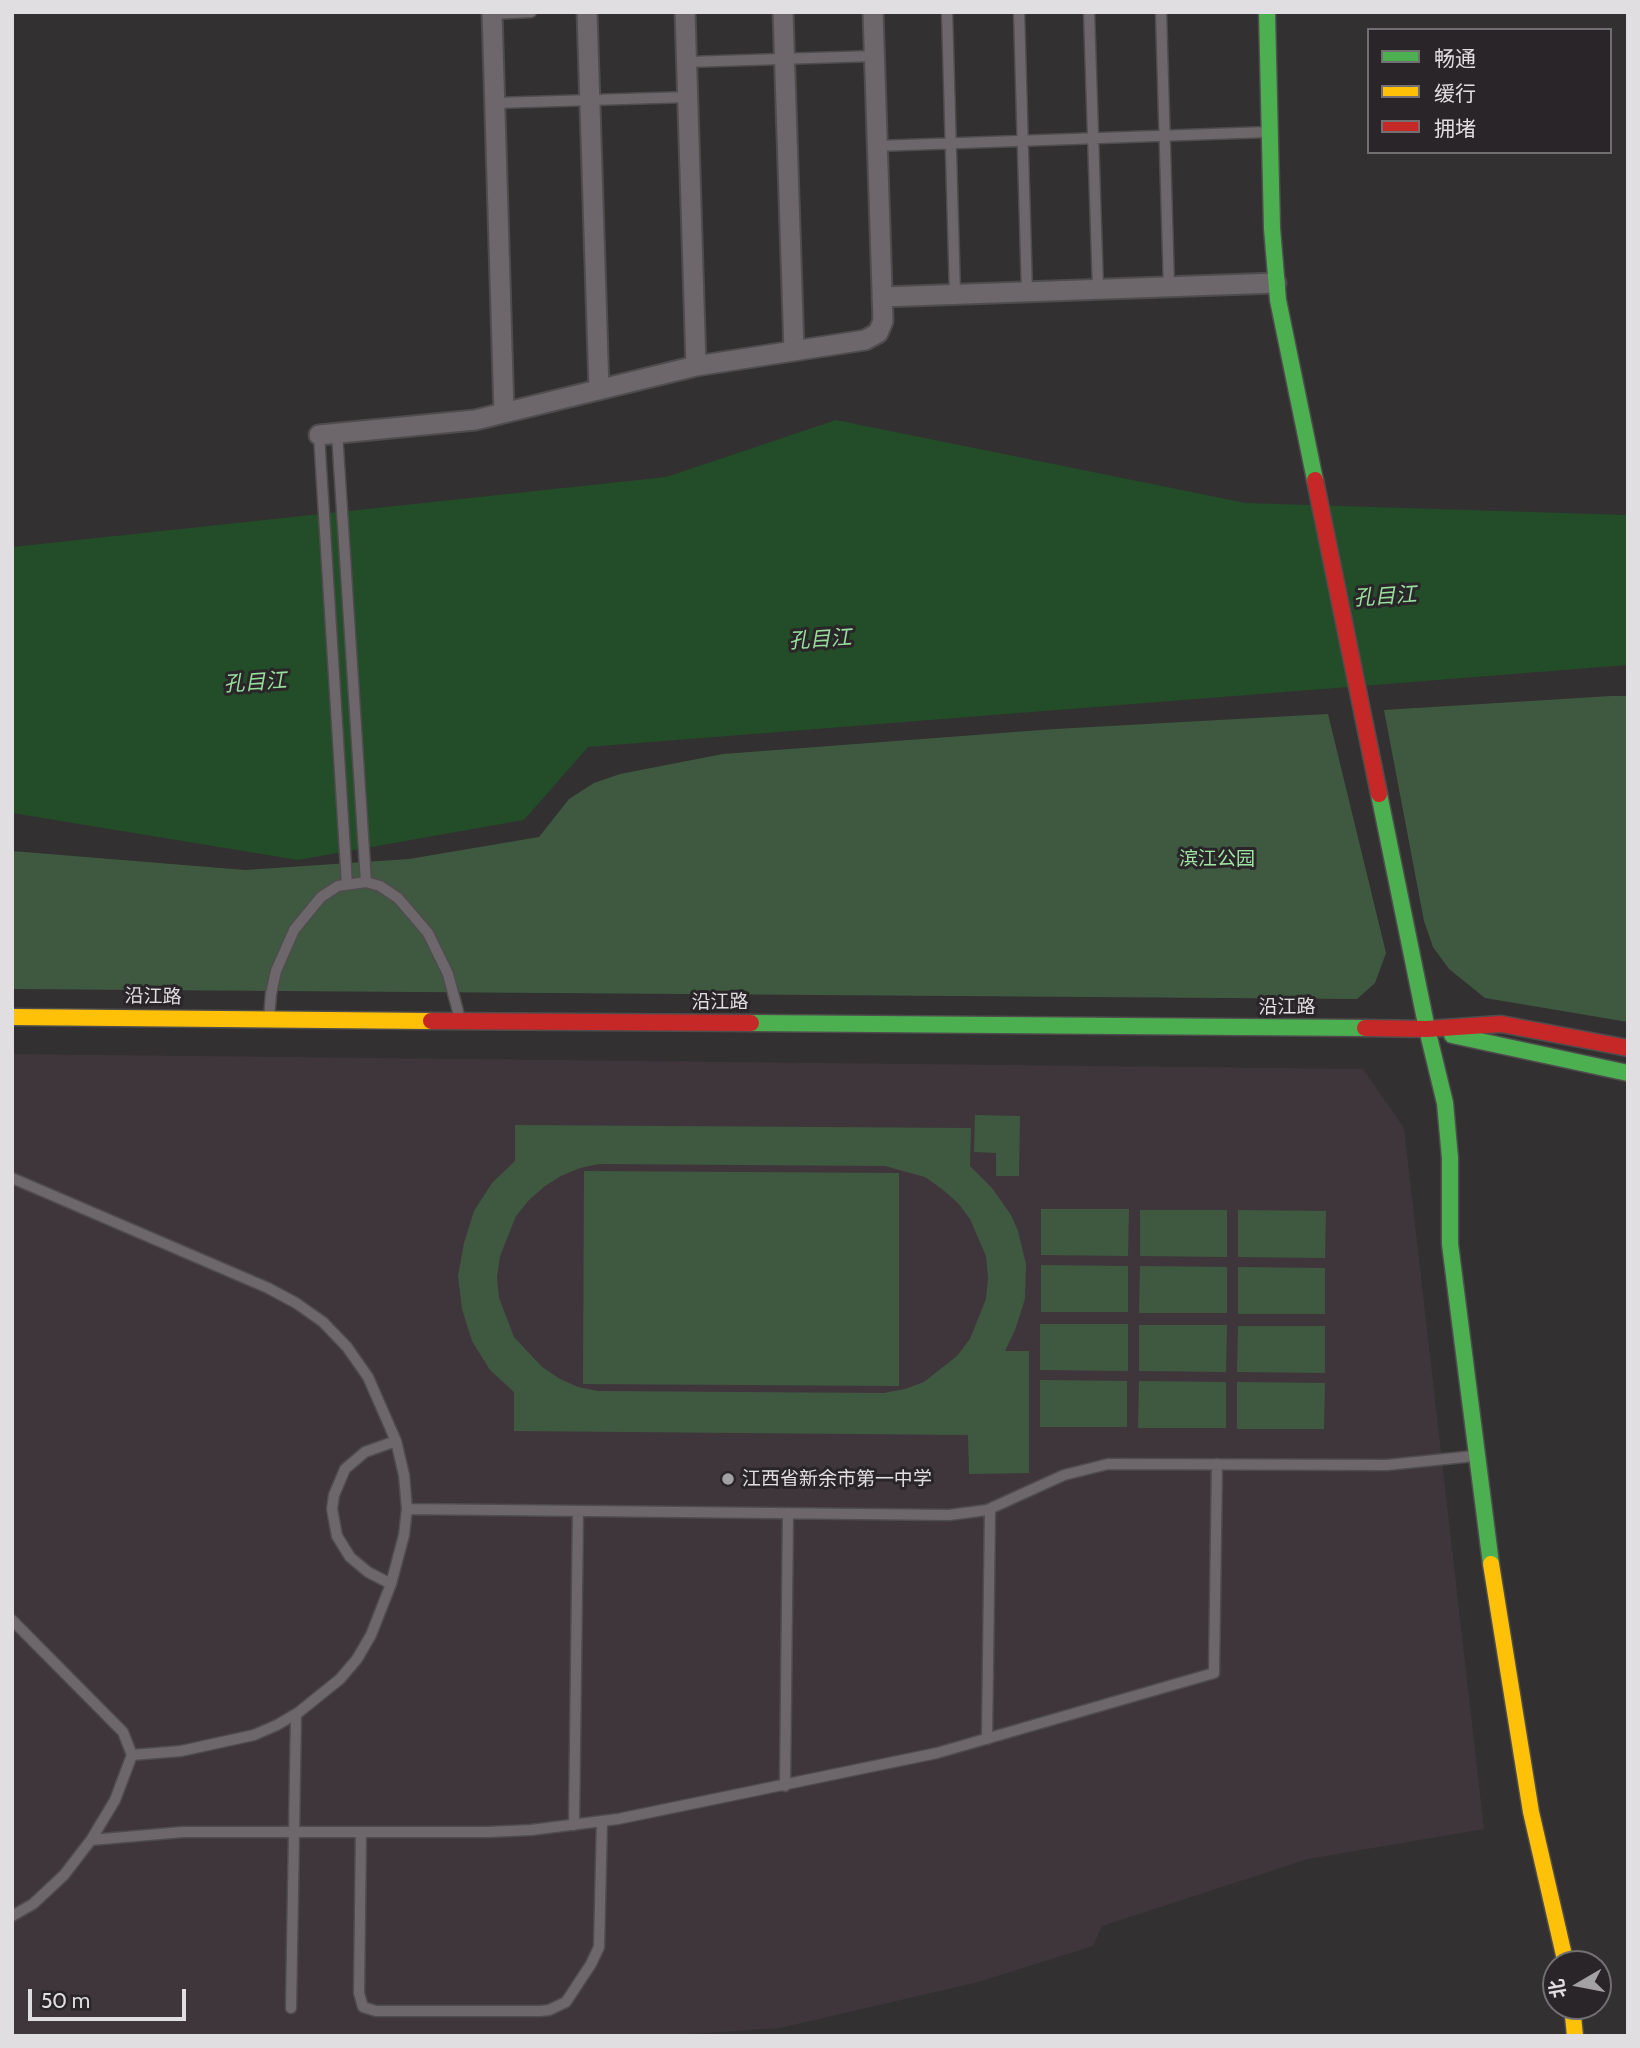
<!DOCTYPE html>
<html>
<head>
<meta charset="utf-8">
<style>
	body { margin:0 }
	#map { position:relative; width:1640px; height:2048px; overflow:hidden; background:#323031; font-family:Cabin,"Noto Sans SC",sans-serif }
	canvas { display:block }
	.frame { position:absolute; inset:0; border:14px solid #e0dee0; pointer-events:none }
	.legend { position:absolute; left:1367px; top:28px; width:245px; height:126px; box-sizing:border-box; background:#292528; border:2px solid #726f72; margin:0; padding:9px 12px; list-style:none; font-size:21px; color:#e0dee0 }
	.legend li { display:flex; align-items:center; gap:14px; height:35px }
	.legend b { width:35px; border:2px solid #726f72 }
	.north { position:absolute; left:1542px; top:1950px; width:70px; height:70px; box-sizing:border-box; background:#292528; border:2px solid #726f72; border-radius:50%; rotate:260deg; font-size:19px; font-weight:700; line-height:28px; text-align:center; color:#e0dee0 }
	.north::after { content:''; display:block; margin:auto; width:24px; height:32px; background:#a3a1a3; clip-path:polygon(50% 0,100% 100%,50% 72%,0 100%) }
	.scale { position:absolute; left:28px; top:1989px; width:158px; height:32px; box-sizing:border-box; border:4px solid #e0dee0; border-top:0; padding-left:9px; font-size:21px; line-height:24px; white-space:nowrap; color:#e0dee0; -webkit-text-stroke:5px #292528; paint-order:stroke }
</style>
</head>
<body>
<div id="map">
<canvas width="1640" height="2048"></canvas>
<div class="frame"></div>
<ul class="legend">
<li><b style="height:9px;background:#4caf50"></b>畅通</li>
<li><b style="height:9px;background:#ffc107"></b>缓行</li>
<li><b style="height:9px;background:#c62828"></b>拥堵</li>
</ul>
<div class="north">北</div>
<div class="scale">50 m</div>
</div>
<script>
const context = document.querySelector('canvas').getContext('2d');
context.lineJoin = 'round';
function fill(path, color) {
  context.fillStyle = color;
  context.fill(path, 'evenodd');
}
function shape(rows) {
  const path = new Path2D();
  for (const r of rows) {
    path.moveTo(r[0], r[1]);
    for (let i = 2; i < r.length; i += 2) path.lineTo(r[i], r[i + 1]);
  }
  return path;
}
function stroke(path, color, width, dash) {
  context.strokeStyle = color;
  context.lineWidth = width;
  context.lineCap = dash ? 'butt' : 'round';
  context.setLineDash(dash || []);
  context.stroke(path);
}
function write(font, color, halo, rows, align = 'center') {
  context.font = font + ' Cabin,"Noto Sans SC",sans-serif';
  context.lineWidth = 6;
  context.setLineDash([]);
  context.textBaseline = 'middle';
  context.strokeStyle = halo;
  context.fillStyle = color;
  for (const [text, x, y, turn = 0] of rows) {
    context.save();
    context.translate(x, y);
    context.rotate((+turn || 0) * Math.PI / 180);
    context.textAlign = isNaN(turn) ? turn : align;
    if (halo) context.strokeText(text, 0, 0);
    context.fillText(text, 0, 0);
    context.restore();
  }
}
fill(shape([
	[12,1054,1363,1069,1404,1128,1484,1829,1308,1859,1102,1926,1093,1946,978,1982,780,2028,662,2036,12,2036]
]), '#3f363b');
fill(shape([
	[1611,696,1628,696,1628,1022,1485,998,1449,969,1433,947,1424,921,1384,710],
	[1328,714,1386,953,1375,983,1357,999,12,989,12,851,245,870,409,859,539,837,569,799,594,783,620,774,723,754,1055,729],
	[975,1115,1020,1116,1019,1176,996,1176,996,1153,974,1152],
	[515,1125,971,1128,970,1166,992,1188,1011,1215,1018,1231,1026,1264,1025,1299,1015,1330,1005,1351,1029,1351,1029,1473,969,1474,968,1435,514,1431,514,1392,490,1370,472,1341,462,1309,458,1276,464,1243,474,1211,492,1183,515,1161],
	[599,1164,885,1166,925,1177,942,1189,958,1203,970,1219,986,1256,988,1278,986,1299,970,1339,957,1356,924,1382,905,1389,884,1393,598,1391,578,1387,560,1379,542,1367,514,1337,499,1298,497,1277,500,1256,516,1216,529,1200,545,1186,561,1176,580,1168],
	[584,1171,899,1173,899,1386,583,1384],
	[1041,1209,1129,1209,1128,1256,1041,1255],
	[1140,1210,1227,1210,1227,1257,1140,1256],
	[1238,1210,1326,1211,1325,1258,1238,1257],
	[1041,1265,1128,1266,1128,1312,1041,1312],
	[1140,1266,1227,1267,1227,1313,1139,1313],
	[1238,1267,1325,1268,1325,1314,1238,1314],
	[1040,1324,1128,1324,1128,1371,1040,1370],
	[1139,1325,1227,1325,1226,1372,1139,1371],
	[1238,1326,1325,1326,1325,1373,1237,1372],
	[1040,1380,1127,1381,1127,1427,1040,1427],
	[1139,1381,1226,1382,1226,1428,1138,1428],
	[1237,1382,1325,1383,1324,1429,1237,1429]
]), '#3f5941');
fill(shape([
	[836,420,1246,503,1628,515,1628,665,588,747,524,820,298,860,12,813,12,547,666,477]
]), '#234c28');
const lane = shape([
	[947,12,955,294],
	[1019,12,1027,292],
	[1089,12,1098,289],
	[1161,12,1169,287],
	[492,14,531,12],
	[687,62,874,56],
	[495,103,688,97],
	[877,146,1268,132],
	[337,433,366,882],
	[319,435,347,884],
	[269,1019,271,994,276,971,294,930,321,897,338,886,366,882,380,886,398,898,428,933,448,974,460,1019],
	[12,1178,268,1288,296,1303,323,1322,347,1347,368,1377,396,1441,404,1475,407,1509,404,1535,391,1584,371,1635,357,1659,340,1679,299,1712,277,1725,254,1735,181,1751,132,1755],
	[407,1509,949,1515,987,1510,1064,1475,1108,1464,1387,1465,1474,1456],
	[391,1584,368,1572,350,1557,337,1536,332,1509,334,1495,345,1469,365,1452,396,1441],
	[12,1620,123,1732,132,1755,115,1800,91,1840,64,1875,33,1904,12,1916],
	[987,1739,990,1509],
	[785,1786,788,1513],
	[574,1825,578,1511],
	[361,1832,359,1993,363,2007,376,2011,540,2011,549,2010,566,2002,591,1964,599,1947,602,1821],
	[91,1840,183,1832,488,1832,531,1830,618,1819,937,1753,1214,1673,1217,1464],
	[291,2008,296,1715]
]);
const street = shape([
	[492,12,504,413],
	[587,12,599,390],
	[685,12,696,366],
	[783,12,794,351],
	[882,297,1276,283],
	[319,435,475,420,696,366,865,340,878,333,883,321,873,12]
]);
const fast = shape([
	[1267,12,1272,228,1278,300,1315,480],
	[1379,794,1427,1029,1445,1103,1450,1158,1450,1244,1491,1564],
	[751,1023,1365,1028],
	[1452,1035,1628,1073]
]);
const slow = shape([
	[12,1017,431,1021],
	[1491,1564,1531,1812,1566,1964],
	[1572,2006,1575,2036]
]);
const jam = shape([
	[1315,480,1379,794],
	[431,1021,751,1023],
	[1365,1028,1427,1029,1501,1024,1628,1048]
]);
stroke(lane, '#4e4c4d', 13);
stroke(street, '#4e4c4d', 23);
stroke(fast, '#4e4c4d', 19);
stroke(slow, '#4e4c4d', 19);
stroke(jam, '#4e4c4d', 19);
stroke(lane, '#6d666a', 10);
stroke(street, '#6d666a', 19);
stroke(fast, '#4caf50', 16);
stroke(slow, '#ffc107', 16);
stroke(jam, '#c62828', 16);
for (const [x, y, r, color] of [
	[728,1479,7,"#a3a1a3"]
]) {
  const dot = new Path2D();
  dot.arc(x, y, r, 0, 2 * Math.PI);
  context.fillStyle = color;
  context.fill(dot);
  stroke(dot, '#292528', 2.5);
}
write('19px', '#9ee4a2', '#292528', [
	["滨江公园",1217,859]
]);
write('19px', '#e0dee0', '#292528', [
	["沿江路",153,997,1],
	["沿江路",720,1002],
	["沿江路",1287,1007]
]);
write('19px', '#e0dee0', '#292528', [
	["江西省新余市第一中学",742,1479]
], 'left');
write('italic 21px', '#98de9d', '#292528', [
	["孔目江",1385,597,-4],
	["孔目江",820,640,-4],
	["孔目江",255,683,-4]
]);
</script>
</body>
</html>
